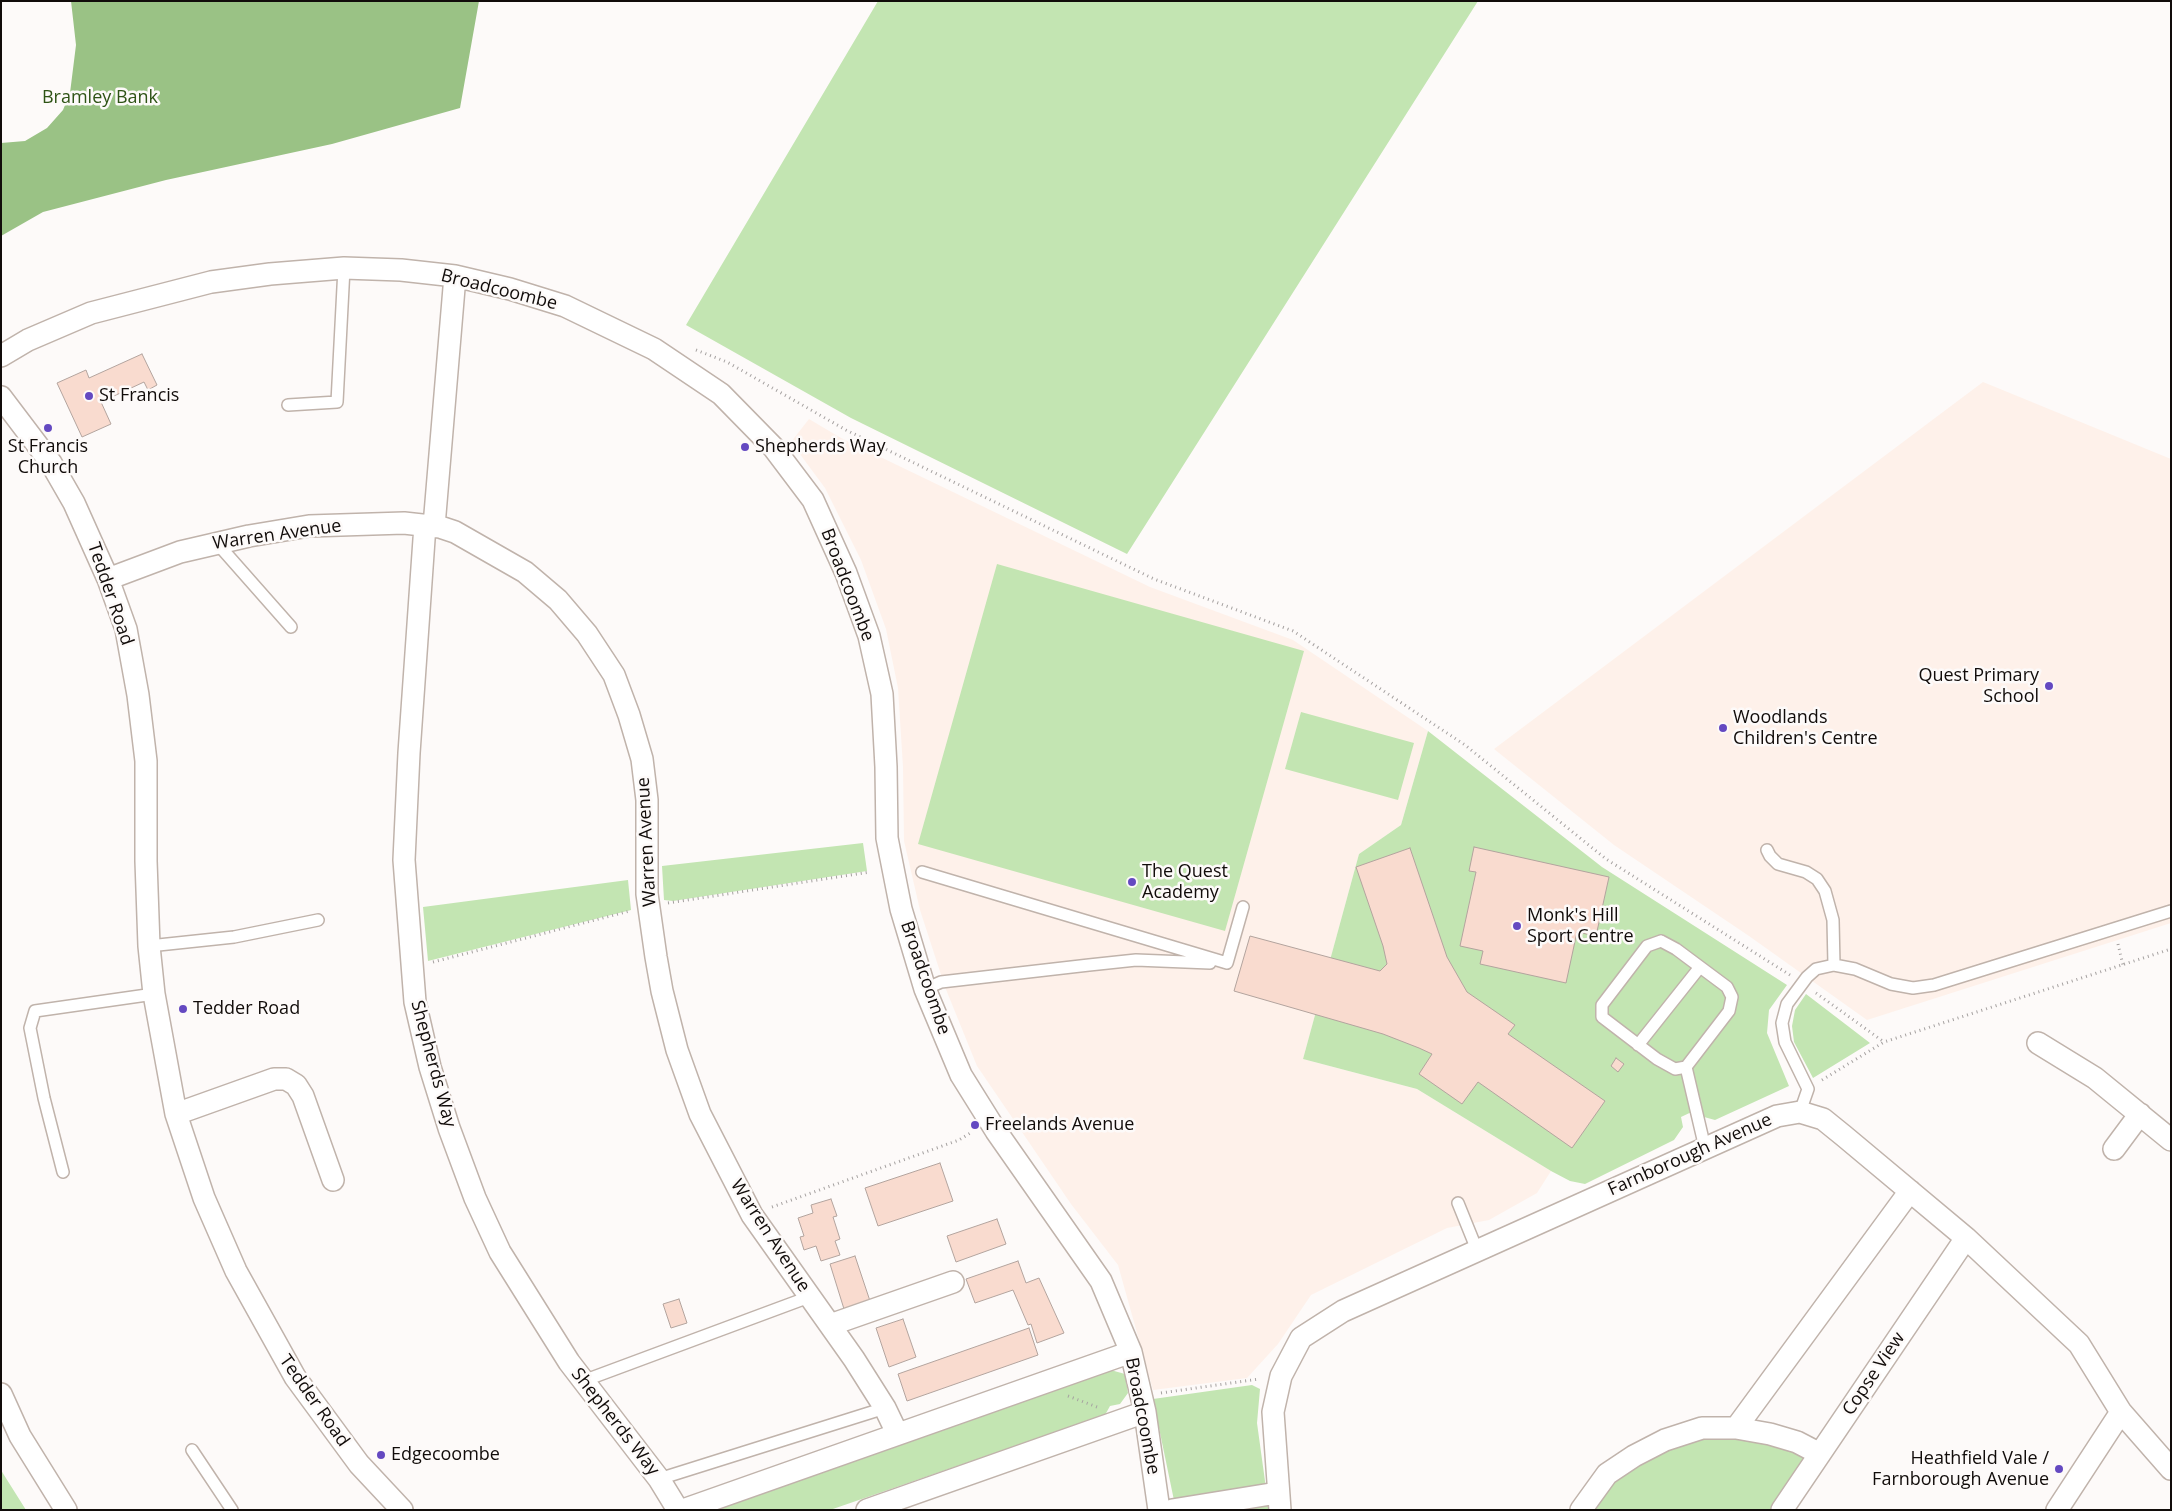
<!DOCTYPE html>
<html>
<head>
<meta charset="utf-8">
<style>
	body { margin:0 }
	#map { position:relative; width:2172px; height:1511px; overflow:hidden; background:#fdfaf9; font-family:"Open Sans",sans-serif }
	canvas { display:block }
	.frame { position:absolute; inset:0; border:2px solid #110c0a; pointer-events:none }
</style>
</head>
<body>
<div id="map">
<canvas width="2172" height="1511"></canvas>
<div class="frame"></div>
</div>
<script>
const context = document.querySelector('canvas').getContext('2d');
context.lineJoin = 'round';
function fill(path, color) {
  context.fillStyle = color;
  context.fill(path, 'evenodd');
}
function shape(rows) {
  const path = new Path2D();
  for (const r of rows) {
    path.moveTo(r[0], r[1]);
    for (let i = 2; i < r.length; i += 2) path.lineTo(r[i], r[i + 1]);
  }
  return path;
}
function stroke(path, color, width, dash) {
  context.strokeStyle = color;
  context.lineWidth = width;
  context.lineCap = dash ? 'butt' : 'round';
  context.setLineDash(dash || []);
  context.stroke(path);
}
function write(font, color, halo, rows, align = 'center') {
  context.font = font + ' "Open Sans",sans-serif';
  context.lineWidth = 5;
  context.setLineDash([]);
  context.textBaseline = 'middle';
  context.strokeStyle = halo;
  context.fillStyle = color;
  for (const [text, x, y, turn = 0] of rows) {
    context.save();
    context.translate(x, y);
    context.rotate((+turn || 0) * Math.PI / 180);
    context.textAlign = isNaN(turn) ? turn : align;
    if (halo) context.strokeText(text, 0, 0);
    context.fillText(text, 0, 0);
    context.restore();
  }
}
fill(shape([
	[1983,382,2171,459,2171,923,1867,1020,1749,936,1614,845,1494,749],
	[809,419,841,438,1150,587,1293,640,1428,731,1401,825,1359,854,1303,1059,1417,1089,1551,1171,1537,1193,1489,1220,1447,1228,1311,1295,1278,1344,1247,1378,1153,1390,1118,1265,1071,1204,977,1066,945,987,920,910,904,841,903,767,898,688,886,629,861,560,825,488,791,442]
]), '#fef1ea');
fill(shape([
	[878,1,1478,1,1127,554,851,418,686,325],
	[997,564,1304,651,1225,931,918,844],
	[1301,712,1414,743,1398,800,1285,769],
	[1428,731,1602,867,1787,985,1769,1010,1767,1033,1789,1086,1715,1120,1704,1117,1700,1108,1681,1117,1683,1127,1674,1140,1585,1184,1570,1181,1551,1171,1417,1089,1303,1059,1359,854,1401,825],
	[863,843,867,871,673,901,664,900,662,866],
	[628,880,631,910,428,961,423,907],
	[1806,994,1870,1043,1813,1078,1794,1042,1792,1026,1795,1010],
	[1107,1369,1125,1374,1128,1393,1120,1404,1110,1406,1105,1415,830,1510,706,1510],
	[1252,1385,1260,1389,1257,1423,1269,1510,1176,1510,1153,1399],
	[1702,1428,1820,1454,1782,1510,1581,1510,1607,1474],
	[1,1470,4,1475,26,1510,1,1510]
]), '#c3e5b2');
fill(shape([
	[71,1,479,1,460,108,332,144,166,180,43,212,1,236,1,143,25,141,47,128,63,110,70,93,76,45]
]), '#9ac285');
const building = shape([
	[142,354,157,385,148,390,144,382,101,402,111,424,82,437,57,383,86,370,89,378,142,354],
	[1474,847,1609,877,1596,936,1577,932,1566,983,1480,964,1483,951,1460,946,1476,872,1469,871,1474,847],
	[1410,848,1447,957,1467,992,1515,1025,1508,1034,1605,1101,1572,1148,1478,1082,1462,1104,1419,1074,1432,1054,1419,1048,1383,1034,1234,991,1250,936,1380,971,1387,964,1383,946,1356,867,1410,848],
	[1616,1058,1624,1064,1618,1072,1611,1066,1616,1058],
	[940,1163,953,1201,878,1226,865,1188,940,1163],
	[831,1199,837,1216,833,1217,840,1239,835,1241,840,1255,821,1261,816,1246,804,1250,800,1237,804,1236,798,1218,813,1213,811,1205,831,1199],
	[997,1219,1006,1244,956,1262,947,1236,997,1219],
	[855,1256,870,1301,844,1309,830,1264,855,1256],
	[1018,1261,1026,1283,1039,1278,1064,1333,1037,1343,1031,1324,1028,1325,1013,1290,975,1303,966,1279,1018,1261],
	[679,1299,687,1323,671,1328,663,1304,679,1299],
	[903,1319,916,1357,889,1367,876,1328,903,1319],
	[1029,1328,1038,1355,907,1401,898,1374,1029,1328]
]);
fill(building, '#f9dbcf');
stroke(building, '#b3a49e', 1);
const service = shape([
	[288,405,337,402,344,268],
	[216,542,291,627],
	[1767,850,1770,856,1778,864,1806,872,1817,879,1825,891,1833,920,1834,965],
	[922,872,1227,963,1243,907],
	[1661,941,1676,949,1727,987,1732,997,1729,1011,1686,1067,1675,1069,1657,1059,1602,1017,1602,1005,1647,946,1661,941],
	[149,946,234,937,318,920],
	[925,989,941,982,1089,965,1136,960,1210,963],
	[1638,1045,1700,967],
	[1686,1067,1705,1148],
	[1800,1112,1808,1089,1785,1042,1782,1023,1787,1004,1807,977,1816,969,1834,965,1855,969,1891,984,1913,988,1934,985,2171,911],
	[63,1172,44,1098,30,1028,35,1011,154,994],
	[1458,1203,1477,1250],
	[583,1381,809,1297],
	[192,1450,232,1510],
	[659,1479,885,1408]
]);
const minor = shape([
	[1,356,28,340,91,313,211,282,270,274,344,268,401,270,455,276,510,289,565,306,654,349,721,394,773,447,813,500,846,573,869,636,882,694,886,767,887,838,901,909,925,989,961,1075,996,1131,1101,1281,1131,1352,1145,1412,1159,1510],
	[1,397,51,463,74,503,108,579,126,629,138,695,146,761,146,861,149,946,154,994,176,1114,204,1198,236,1271,295,1377,359,1464,402,1510],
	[425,525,409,753,404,860,415,1002,430,1067,449,1128,475,1198,500,1252,569,1362,659,1479,678,1510],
	[434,526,455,276],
	[108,579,180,552,249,536,309,526,404,523,440,527,455,532,525,572,558,600,587,634,614,675,629,715,642,759,647,800,647,894,656,957,662,991,677,1050,700,1114,752,1215,854,1359,885,1408,897,1433],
	[2038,1043,2095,1078,2171,1140],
	[176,1114,274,1079,286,1079,296,1085,303,1096,333,1180],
	[2114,1149,2140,1114],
	[830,1325,953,1282],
	[1,1394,20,1436,66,1510],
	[1736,1428,1910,1191],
	[683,1510,1131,1352],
	[867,1510,1145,1412],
	[1172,1510,1277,1493],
	[1280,1510,1273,1412,1281,1376,1301,1338,1343,1311,1777,1116,1800,1112,1823,1119,1844,1136,1966,1238,2079,1344,2121,1412,2171,1469],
	[1581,1510,1607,1474,1634,1456,1665,1440,1702,1428,1736,1428,1770,1434,1797,1442,1820,1454],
	[1782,1510,1966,1238],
	[2057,1510,2121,1412]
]);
stroke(service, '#c0b3ab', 14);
stroke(minor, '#c0b3ab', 24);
stroke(shape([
	[696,350,727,362,846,430,1154,579,1293,631,1465,745,1606,859,1790,975],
	[668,903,870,872],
	[2118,944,2123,965],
	[433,962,630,911],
	[1816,993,1884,1042],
	[1822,1080,1884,1042,2171,949],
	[772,1207,959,1140,972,1132],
	[1161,1393,1259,1379],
	[1068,1396,1097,1407]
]), '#a5a1a0', 3, [1, 4]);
stroke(service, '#fff', 11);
stroke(minor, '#fff', 21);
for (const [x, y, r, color] of [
	[89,396,5,"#6449c1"],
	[48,428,5,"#6449c1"],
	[745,447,5,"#6449c1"],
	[2049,686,5,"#6449c1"],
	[1723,728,5,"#6449c1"],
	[1132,882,5,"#6449c1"],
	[1517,926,5,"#6449c1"],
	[183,1009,5,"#6449c1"],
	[975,1125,5,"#6449c1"],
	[381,1455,5,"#6449c1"],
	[2059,1469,5,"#6449c1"]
]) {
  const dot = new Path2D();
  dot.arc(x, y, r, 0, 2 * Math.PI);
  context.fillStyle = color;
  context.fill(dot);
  stroke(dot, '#fdfaf9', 2);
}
write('18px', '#2e5315', '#fdfaf9', [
	["Bramley Bank",100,98]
]);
write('18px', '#110c0a', '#fdfaf9', [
	["Broadcoombe",499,290,14],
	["Warren Avenue",277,535,-8],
	["Broadcoombe",847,585,69],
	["Tedder Road",110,594,71],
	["Warren Avenue",647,842,-93],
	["Broadcoombe",925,978,71],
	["Shepherds Way",433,1064,75],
	["Farnborough Avenue",1690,1155,-24],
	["Warren Avenue",770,1236,57],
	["Copse View",1874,1374,-56],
	["Tedder Road",314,1401,55],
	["Broadcoombe",1142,1416,79],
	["Shepherds Way",615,1422,52]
]);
write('18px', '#110c0a', '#fdfaf9', [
	["St Francis",99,396],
	["St Francis",48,447,"center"],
	["Church",48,468,"center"],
	["Shepherds Way",755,447],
	["Quest Primary",2039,676,"right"],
	["School",2039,697,"right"],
	["Woodlands",1733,718],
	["Children's Centre",1733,739],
	["The Quest",1142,872],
	["Academy",1142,893],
	["Monk's Hill",1527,916],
	["Sport Centre",1527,937],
	["Tedder Road",193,1009],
	["Freelands Avenue",985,1125],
	["Edgecoombe",391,1455],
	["Heathfield Vale /",2049,1459,"right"],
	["Farnborough Avenue",2049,1480,"right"]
], 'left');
</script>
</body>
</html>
